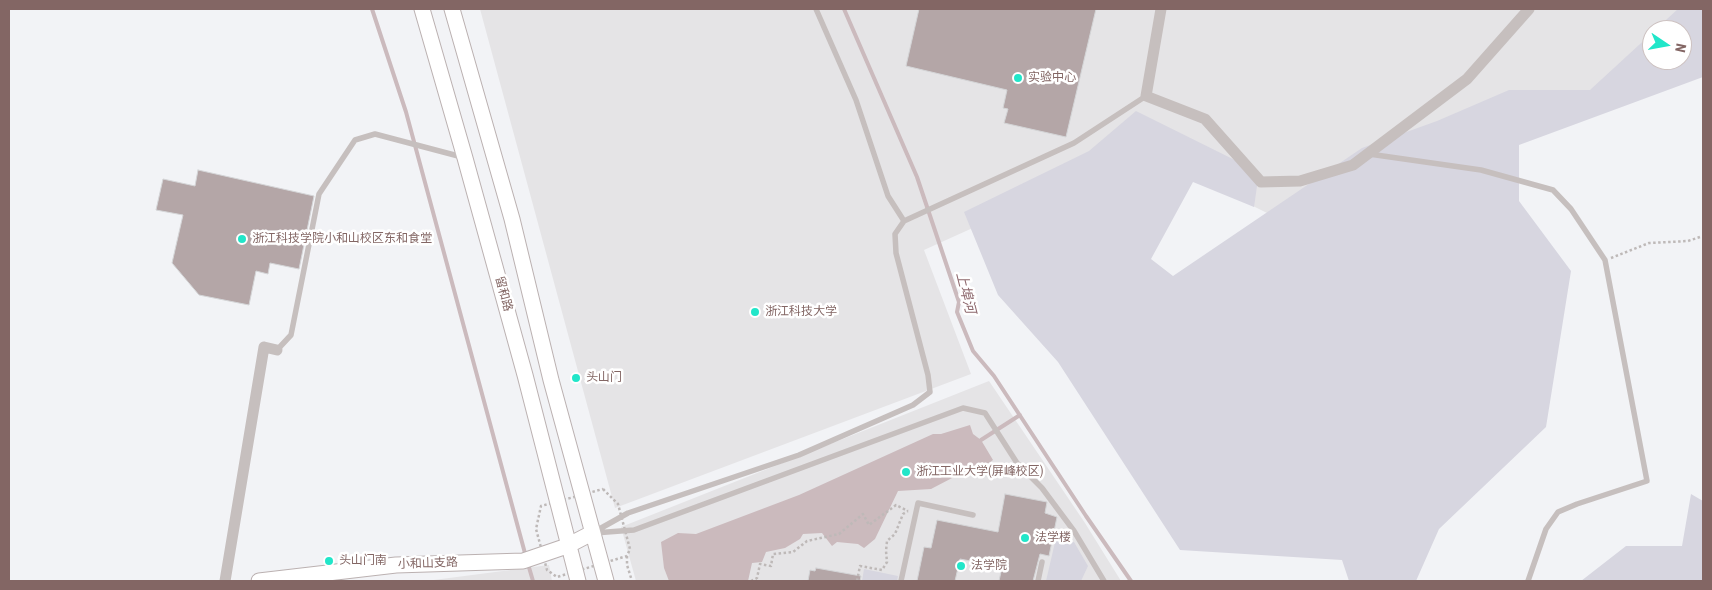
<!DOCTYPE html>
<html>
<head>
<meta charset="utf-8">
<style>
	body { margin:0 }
	#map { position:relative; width:1712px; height:590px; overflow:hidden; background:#f2f3f6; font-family:"Roboto Condensed",sans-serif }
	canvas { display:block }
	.frame { position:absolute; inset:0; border:10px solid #836664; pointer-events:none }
	.north { position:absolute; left:1642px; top:20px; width:50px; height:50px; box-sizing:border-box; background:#fff; border:1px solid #cdc2c1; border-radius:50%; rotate:102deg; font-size:14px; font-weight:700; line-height:20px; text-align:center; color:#836664 }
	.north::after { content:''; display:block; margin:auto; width:18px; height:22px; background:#21e6c9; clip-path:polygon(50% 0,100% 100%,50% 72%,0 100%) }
</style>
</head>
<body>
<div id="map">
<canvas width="1712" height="590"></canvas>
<div class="frame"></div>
<div class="north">N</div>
</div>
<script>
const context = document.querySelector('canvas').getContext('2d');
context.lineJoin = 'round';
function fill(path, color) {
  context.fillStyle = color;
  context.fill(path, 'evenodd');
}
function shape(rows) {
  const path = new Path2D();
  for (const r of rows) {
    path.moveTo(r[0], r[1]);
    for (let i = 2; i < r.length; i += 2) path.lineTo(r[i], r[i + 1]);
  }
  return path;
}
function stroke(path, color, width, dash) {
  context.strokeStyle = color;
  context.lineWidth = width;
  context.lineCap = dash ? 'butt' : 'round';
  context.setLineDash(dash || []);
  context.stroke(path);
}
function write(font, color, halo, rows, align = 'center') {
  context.font = font + ' "Roboto Condensed","Noto Sans SC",sans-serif';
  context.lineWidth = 5;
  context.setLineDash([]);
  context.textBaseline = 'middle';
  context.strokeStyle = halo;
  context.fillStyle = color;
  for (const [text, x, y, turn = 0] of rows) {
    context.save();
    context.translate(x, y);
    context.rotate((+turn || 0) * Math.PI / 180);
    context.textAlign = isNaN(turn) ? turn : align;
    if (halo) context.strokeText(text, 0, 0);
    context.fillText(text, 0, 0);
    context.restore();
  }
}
fill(shape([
	[480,9,1703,9,1703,42,1682,30,1652,30,1652,60,1323,241,1143,151,924,250,971,374,615,508],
	[989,381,1085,523,1121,581,636,581,621,527],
	[549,565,552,581,426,581]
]), '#e5e4e6');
fill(shape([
	[1678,9,1703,9,1703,77,1519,145,1519,201,1571,271,1546,427,1439,529,1416,581,1349,581,1342,560,1180,550,1058,362,998,295,964,212,1089,151,1136,111,1259,172,1254,207,1193,182,1151,259,1173,276,1362,148,1437,121,1509,90,1590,90,1652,33,1652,60,1682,60,1682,30,1655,30],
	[1691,494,1703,501,1703,581,1581,581,1626,546,1682,546],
	[1056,538,1074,542,1088,566,1081,581,1046,581],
	[864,569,898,576,897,581,862,581]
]), '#d7d6e0');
fill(shape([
	[970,425,973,434,981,440,993,460,983,467,978,474,954,477,931,489,898,491,875,539,864,548,858,544,837,542,832,546,822,533,803,534,800,539,785,548,766,552,762,562,752,563,748,581,669,581,664,568,661,542,678,533,696,534,799,495,933,434,941,434]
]), '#cbbabd');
stroke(shape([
	[372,9,406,112,526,557],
	[844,9,917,177,959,302,957,312,973,351,994,376,1086,516,1131,581],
	[981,440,1020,415],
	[528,564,533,581]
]), '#cbbabd', 4);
const building = shape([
	[919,9,1096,9,1066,137,1004,123,1008,109,1003,108,1007,90,906,66,919,9],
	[198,170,314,196,299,269,270,263,268,274,256,271,249,305,199,295,172,263,183,215,156,210,163,179,195,186,198,170],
	[1005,494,1047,502,1045,513,1057,517,1049,556,1040,554,1033,581,999,581,1002,567,960,559,955,581,917,581,924,547,931,548,937,520,998,532,1005,494],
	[816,568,861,576,860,581,808,581,810,570,815,571,816,568]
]);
fill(building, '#b4a6a7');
stroke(building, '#d4d5d7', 1);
const secondary = shape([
	[422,9,465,158,525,375,578,581],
	[452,9,512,219,551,380,606,581],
	[259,581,396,565,523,561,567,546,592,533]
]);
stroke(secondary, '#bbb1b1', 17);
stroke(shape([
	[1611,258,1649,243,1688,241,1703,236],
	[603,489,618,504,630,549,627,556,557,577,547,570,536,529,541,506,603,489],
	[627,556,627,565,632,581],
	[751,581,757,578,760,564,771,566,773,554,793,552,807,541,839,534,863,514,869,525,896,505,908,511],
	[857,581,860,566,882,570,887,562,886,551,887,541,895,534,903,514,908,511]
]), '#beb9b8', 2.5, [2.5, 2.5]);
stroke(shape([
	[816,9,856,100,888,196,904,221],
	[1369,154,1481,170,1553,190,1571,209,1605,260,1647,481,1577,504,1558,512,1546,529,1528,581],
	[277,350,291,335,319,194,355,140,375,134,462,157],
	[594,532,628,513,799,455,913,405,930,392,928,375,896,253,895,234,904,221,1074,143,1146,96],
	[594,533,634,530,963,408,985,413,1017,463,1042,488,1074,531,1104,581],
	[901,581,918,503,973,515],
	[1038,581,1042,562]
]), '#c6bfbe', 5.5);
stroke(shape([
	[1161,9,1146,96,1205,119,1261,182,1300,181,1353,165,1467,79,1529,9],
	[225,581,264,347,277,350]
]), '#c6bfbe', 11);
stroke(secondary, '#fff', 15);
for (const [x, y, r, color] of [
	[1018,78,5,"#21e6c9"],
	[242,239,5,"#21e6c9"],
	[755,312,5,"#21e6c9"],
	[576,378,5,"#21e6c9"],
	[906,472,5,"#21e6c9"],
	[1025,538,5,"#21e6c9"],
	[329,561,5,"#21e6c9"],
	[961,566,5,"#21e6c9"]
]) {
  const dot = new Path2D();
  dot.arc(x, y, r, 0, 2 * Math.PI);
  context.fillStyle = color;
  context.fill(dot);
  stroke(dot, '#fff', 2);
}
write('12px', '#836664', '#fff', [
	["实验中心",1028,78],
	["浙江科技学院小和山校区东和食堂",252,239],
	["浙江科技大学",765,312],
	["头山门",586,378],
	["浙江工业大学(屏峰校区)",916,472],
	["法学楼",1035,538],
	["头山门南",339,561],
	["法学院",971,566]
], 'left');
write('12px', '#836664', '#fff', [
	["留和路",503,294,75],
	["小和山支路",428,564,-2]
]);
write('italic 14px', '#8e696e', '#fff', [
	["上埠河",965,293,76]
]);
</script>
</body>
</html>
